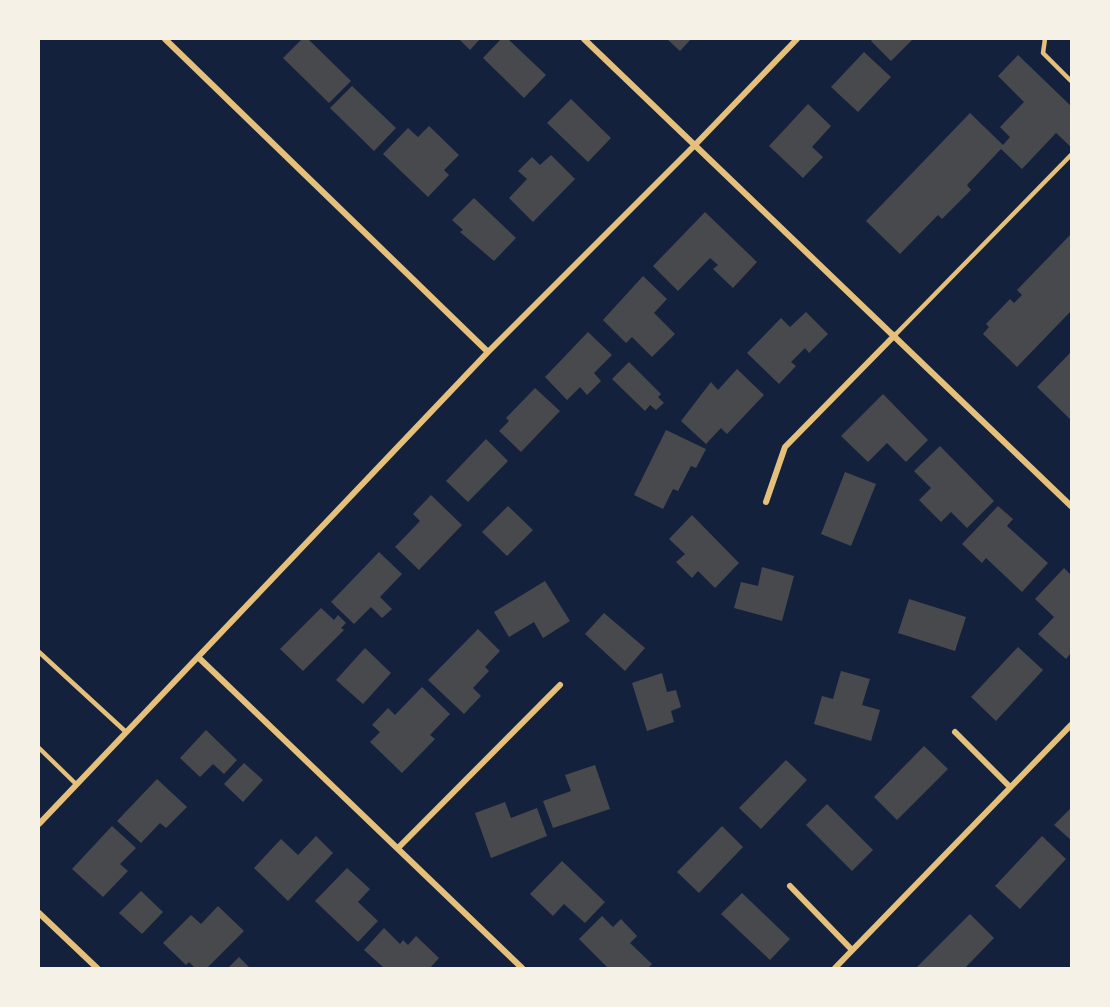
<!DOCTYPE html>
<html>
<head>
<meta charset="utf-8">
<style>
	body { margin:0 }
	#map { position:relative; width:1110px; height:1007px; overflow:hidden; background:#14213d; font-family:Manrope,sans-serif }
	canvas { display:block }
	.frame { position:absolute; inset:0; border:40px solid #f6f1e7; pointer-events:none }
</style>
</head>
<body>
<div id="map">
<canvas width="1110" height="1007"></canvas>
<div class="frame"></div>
</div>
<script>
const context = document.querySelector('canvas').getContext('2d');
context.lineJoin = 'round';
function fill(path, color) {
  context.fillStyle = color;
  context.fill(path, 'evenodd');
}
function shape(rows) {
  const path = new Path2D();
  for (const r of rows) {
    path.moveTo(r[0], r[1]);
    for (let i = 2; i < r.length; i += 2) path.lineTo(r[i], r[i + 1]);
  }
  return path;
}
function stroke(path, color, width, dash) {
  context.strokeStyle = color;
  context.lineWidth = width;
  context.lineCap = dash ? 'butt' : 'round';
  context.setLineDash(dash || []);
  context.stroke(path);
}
fill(shape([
	[302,39,308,39,351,81,329,103,283,58],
	[459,39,480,39,470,50],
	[501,39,508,39,546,75,524,98,483,58],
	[667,39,691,39,680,51],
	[873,39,913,39,891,61,871,41],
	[864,52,891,77,858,112,831,87],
	[1018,55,1071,106,1071,147,1056,133,1022,169,1001,149,967,185,971,190,942,219,938,215,900,254,866,221,970,113,1003,145,1010,137,1000,127,1024,102,998,76],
	[352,86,396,128,374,151,330,108],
	[571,99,611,138,588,162,547,123],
	[808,104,831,126,812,147,823,157,803,178,769,146],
	[429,126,459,155,444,170,449,175,428,197,383,154,408,128,418,137],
	[551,155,575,179,533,222,509,198,527,179,518,171,532,157,540,165],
	[474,198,516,238,494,261,460,232,463,230,452,220],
	[705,212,757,262,733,288,713,269,718,265,710,258,678,291,653,266],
	[1071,234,1071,311,1017,367,983,334,989,327,986,324,1010,299,1014,303,1022,295,1017,290],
	[643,276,667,299,654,313,675,334,652,357,632,337,626,343,603,320],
	[806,312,828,334,809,353,805,348,791,362,796,366,779,384,747,353,781,318,790,327],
	[588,332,612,355,594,373,601,381,587,395,580,387,567,400,545,377],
	[1071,352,1071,420,1037,387],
	[629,362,661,394,658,397,664,403,656,410,650,405,645,411,612,379],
	[737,369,764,395,727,434,721,428,706,444,681,421,711,382,718,390],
	[535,388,560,411,521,452,499,431,509,421,506,418],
	[883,394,928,440,906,462,887,443,868,462,841,436],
	[666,430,706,449,696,468,691,466,678,491,673,489,663,509,634,495],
	[486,439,508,461,468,502,446,481],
	[940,446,994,501,967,528,951,512,941,522,919,500,931,488,914,471],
	[845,472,876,484,851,546,821,534],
	[431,495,462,525,419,570,395,547,420,521,413,514],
	[508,506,533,530,507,556,482,532],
	[998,506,1013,519,1007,526,1048,563,1022,592,986,558,982,563,962,544],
	[692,515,739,563,715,588,698,571,692,578,676,562,685,554,669,539],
	[379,552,402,574,380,597,392,609,382,618,371,607,354,624,331,602],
	[762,567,794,576,782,621,734,608,741,582,758,586],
	[1064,568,1071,575,1071,653,1066,659,1038,634,1054,617,1035,599],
	[545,581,570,621,543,638,534,622,509,637,494,612],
	[909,599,966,617,955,651,898,633],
	[321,608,334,620,338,615,346,623,341,628,344,630,303,671,280,649],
	[604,613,645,648,625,671,585,634],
	[478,629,500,651,485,667,489,671,473,688,481,696,464,714,428,680],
	[1018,647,1043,670,996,721,971,697],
	[365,648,391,673,363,704,336,680],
	[841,671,870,679,862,705,880,710,871,741,814,724,822,696,833,699],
	[662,673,667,692,676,690,681,707,671,711,674,722,647,731,632,683],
	[422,687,450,714,430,735,435,739,402,773,370,742,380,732,372,725,388,708,395,715],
	[206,730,237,760,224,774,213,764,200,777,180,758],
	[924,746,948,769,897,820,874,797],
	[786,760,807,780,761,829,739,808],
	[244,763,263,780,243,802,224,784],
	[595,765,610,809,553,828,543,801,571,791,565,775],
	[157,779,187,807,166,828,160,823,141,843,117,821],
	[505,802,511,818,537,808,547,836,491,858,475,813],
	[827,804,873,850,852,871,806,825],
	[1071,808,1071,840,1054,825],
	[112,826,136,848,120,864,128,871,103,897,72,869],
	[722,826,743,847,699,893,677,872],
	[316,836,333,853,288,901,254,868,281,839,298,855],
	[1042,836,1066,859,1020,909,995,886],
	[562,861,605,902,585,923,564,904,553,916,530,894],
	[347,868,370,889,358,902,378,921,358,942,315,901],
	[141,891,163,912,142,934,119,913],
	[742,893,790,939,770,960,721,914],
	[218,906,244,931,207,968,195,968,189,962,186,965,163,943,191,915,201,924],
	[970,914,994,938,965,968,916,968],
	[602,916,613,927,621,919,637,936,630,943,652,964,648,968,608,968,579,939],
	[384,928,400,944,403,940,408,945,416,936,439,958,430,968,384,968,364,950],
	[239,957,250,968,228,968]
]), '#48494c');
stroke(shape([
	[1045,39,1043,53,1071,81],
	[895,335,1071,155],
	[39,652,126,732],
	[39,748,76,784]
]), '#e5c07b', 4.5);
stroke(shape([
	[165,39,488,352],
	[584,39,1071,506],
	[766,502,785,447,895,335],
	[198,657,522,968],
	[955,732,1010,787],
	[39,824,488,352,694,146,797,39],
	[398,848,560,685],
	[790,886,852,950],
	[39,913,97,968],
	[835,968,1071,725]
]), '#e5c07b', 6);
</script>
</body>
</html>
